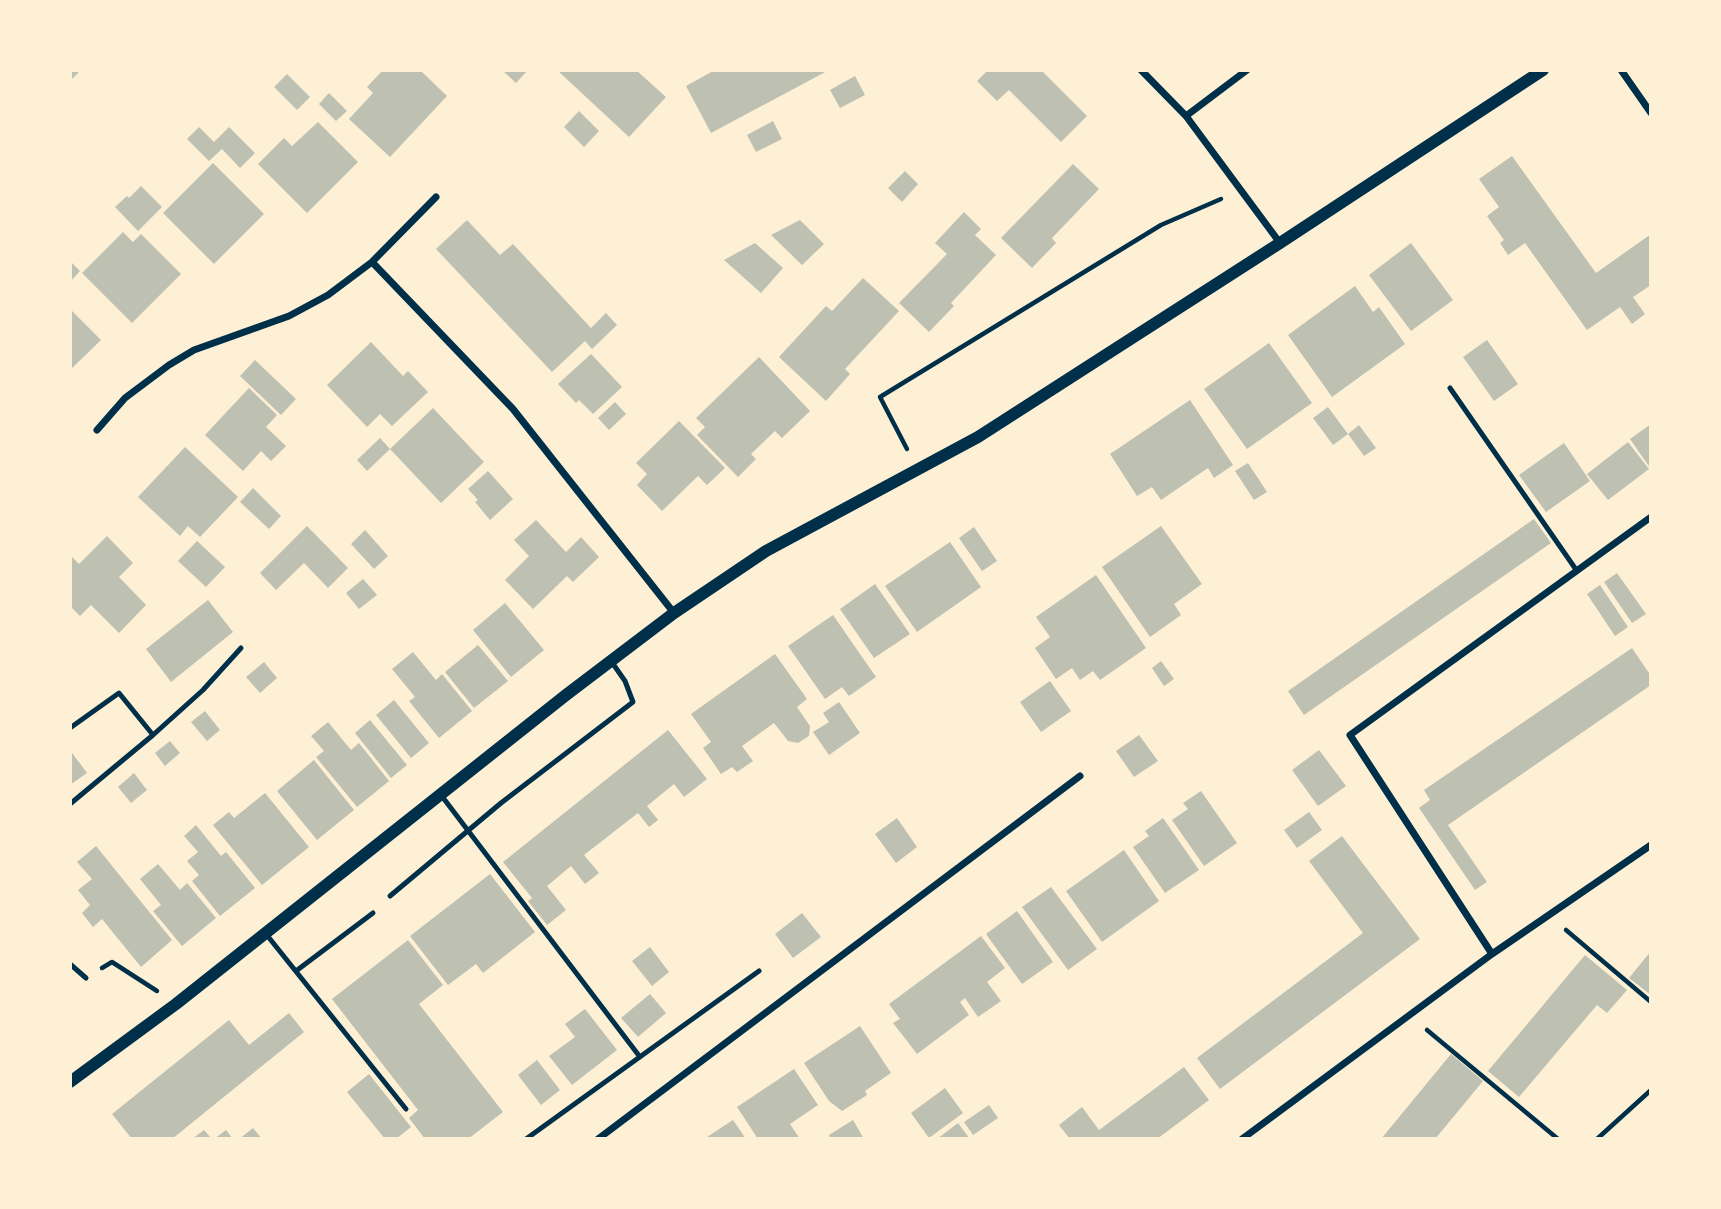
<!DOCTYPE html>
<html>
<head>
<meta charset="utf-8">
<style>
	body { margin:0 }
	#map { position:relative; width:1721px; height:1209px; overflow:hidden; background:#fdf0d5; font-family:"Source Serif 4",serif }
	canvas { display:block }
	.frame { position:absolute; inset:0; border:72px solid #fdf0d5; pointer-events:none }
</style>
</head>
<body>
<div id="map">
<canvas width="1721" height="1209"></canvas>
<div class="frame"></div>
</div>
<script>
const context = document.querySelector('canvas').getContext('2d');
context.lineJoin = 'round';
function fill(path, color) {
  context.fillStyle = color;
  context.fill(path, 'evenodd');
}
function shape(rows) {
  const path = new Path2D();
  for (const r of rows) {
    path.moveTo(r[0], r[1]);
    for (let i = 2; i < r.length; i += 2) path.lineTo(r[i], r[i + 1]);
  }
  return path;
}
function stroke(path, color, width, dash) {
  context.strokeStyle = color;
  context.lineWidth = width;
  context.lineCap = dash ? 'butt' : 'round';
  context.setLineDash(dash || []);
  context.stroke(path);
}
fill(shape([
	[70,70,81,70,70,81],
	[383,70,420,70,447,96,390,157,349,119,373,93,367,87],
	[502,70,528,70,516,83],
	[557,70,636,70,666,97,629,137],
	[715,70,829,70,711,133,686,86],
	[988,70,1041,70,1087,116,1061,142,1009,90,997,101,977,81],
	[287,74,310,97,297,110,274,87],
	[855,76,865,95,840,108,830,90],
	[329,93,347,111,336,121,319,104],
	[579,111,599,131,584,147,564,127],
	[773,121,782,139,756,152,747,135],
	[318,122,358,162,307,213,258,164,284,138,292,146],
	[199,127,214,142,229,127,255,153,240,168,222,149,209,161,187,139],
	[1512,156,1596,273,1651,234,1651,285,1633,297,1645,314,1632,324,1620,307,1587,330,1525,243,1508,255,1500,243,1504,240,1487,216,1499,207,1479,179],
	[213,163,264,214,214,264,163,213],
	[1073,164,1099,189,1052,238,1056,243,1032,268,1001,238],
	[905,171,918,184,902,202,888,188],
	[141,186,162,207,138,231,115,207,127,196,129,198],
	[964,212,981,229,975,235,996,255,951,303,954,306,929,332,899,303,947,254,935,243],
	[467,220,500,255,513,244,591,328,606,313,617,325,592,349,585,341,552,372,436,249],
	[800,220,824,244,802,265,771,235],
	[123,232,133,242,141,234,181,274,132,323,82,273],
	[755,243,783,268,761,293,724,260],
	[1411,243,1453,300,1411,331,1369,275],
	[70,261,80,271,70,282],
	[863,278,899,311,845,369,850,374,826,401,779,357,826,306,832,311],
	[1355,286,1373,312,1379,307,1405,344,1332,397,1288,335],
	[70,309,101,340,70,370],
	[1487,340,1518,384,1494,401,1463,357],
	[371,342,403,376,408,371,428,392,392,426,380,414,367,427,327,385],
	[1269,343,1312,403,1247,449,1204,389],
	[591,354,622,387,593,414,579,400,576,403,558,384],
	[759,357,810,411,782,438,775,431,751,454,756,459,738,477,697,435,705,427,696,418],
	[255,360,296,399,281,415,240,376],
	[249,388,277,415,266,427,286,446,271,461,261,451,243,471,205,435],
	[1190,400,1233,465,1214,478,1208,468,1161,500,1152,487,1137,496,1110,454],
	[615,402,626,414,609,430,598,418],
	[1328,407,1348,434,1333,445,1313,418],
	[433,408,484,462,441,503,390,449],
	[679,421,725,468,707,485,698,476,662,511,637,485,647,474,636,463],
	[1651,424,1651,469,1630,439],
	[1359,425,1376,448,1364,456,1348,434],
	[380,438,390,449,367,471,357,460],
	[1628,442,1649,469,1608,500,1587,474],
	[1564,443,1590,481,1546,512,1519,475],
	[185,447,238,497,200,537,188,526,180,536,138,497],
	[1248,463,1267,492,1254,500,1235,471],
	[488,471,513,499,490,520,475,502,478,500,468,489],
	[253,488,281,516,269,529,240,502],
	[1534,519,1551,543,1304,715,1288,691],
	[536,520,566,552,581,537,599,557,573,582,567,576,533,609,505,580,529,556,514,540],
	[307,526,348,568,328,588,304,563,276,590,260,573],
	[1161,526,1202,584,1174,604,1181,615,1150,637,1102,567],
	[974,527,997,561,982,571,959,538],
	[365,530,388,556,374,569,351,544],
	[107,536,133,563,119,577,146,605,119,633,91,605,80,616,70,606,70,555,79,564],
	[197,541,225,567,206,587,178,561],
	[950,542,981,587,917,632,885,586],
	[1617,573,1646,614,1632,623,1604,582],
	[1096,575,1146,648,1100,680,1093,671,1080,680,1072,668,1056,679,1035,648,1050,637,1036,617],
	[363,579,377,595,359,609,346,593],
	[875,584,910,634,874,658,840,609],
	[1600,585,1628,627,1615,636,1587,594],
	[208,600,233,632,171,682,146,649],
	[505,603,544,650,511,677,473,630],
	[833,615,876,677,849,696,842,687,825,699,788,646],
	[478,645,508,681,474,708,445,672],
	[1632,648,1651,676,1651,685,1448,825,1487,882,1475,890,1419,808,1430,800,1424,790],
	[413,652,436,680,442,674,472,711,439,738,409,701,415,697,392,669],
	[775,654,807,699,797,707,810,726,809,736,798,743,788,741,774,723,742,746,753,761,737,772,732,767,721,774,703,748,711,742,691,714],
	[1161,661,1174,679,1164,686,1152,668],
	[264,662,277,678,260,693,246,677],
	[1050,681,1071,711,1041,732,1020,702],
	[394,700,429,743,411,758,376,715],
	[839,702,860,733,829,755,813,732,829,722,823,713],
	[205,711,220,730,207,741,191,722],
	[370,720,407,765,391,778,355,733],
	[328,722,351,750,359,743,389,781,357,807,316,757,324,751,311,736],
	[668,730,707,779,684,797,674,784,647,806,658,820,649,827,638,813,584,855,599,873,585,884,571,866,547,886,566,910,547,925,528,901,532,898,503,862],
	[1139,735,1158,761,1134,777,1116,751],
	[170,741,180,753,165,766,155,753],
	[70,750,87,773,70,785],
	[1319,750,1346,786,1318,806,1292,770],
	[314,760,354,810,317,840,277,791],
	[134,773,147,790,131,803,118,787],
	[1201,791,1237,843,1204,866,1172,820,1188,809,1183,803],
	[265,793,309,847,262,885,213,825,229,812,234,818],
	[1309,812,1322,830,1297,848,1284,830],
	[897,818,917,847,896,863,875,834],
	[1163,818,1199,870,1165,893,1133,847,1149,836,1145,831],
	[196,825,221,856,226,852,255,888,220,916,192,881,199,875,187,861,198,852,184,836],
	[1342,836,1420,939,1220,1089,1197,1058,1363,933,1309,861],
	[96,846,172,940,141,967,102,919,93,927,82,913,90,905,78,890,92,879,77,862],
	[1124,850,1159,901,1102,942,1066,891],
	[158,864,180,890,187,883,216,918,182,946,153,911,161,905,140,879],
	[490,874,535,932,483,973,476,964,448,985,410,936],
	[1051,887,1097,949,1068,970,1022,907],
	[1017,911,1053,962,1022,984,986,934],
	[802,913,821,937,793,958,775,934],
	[981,936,1005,968,987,982,1001,1001,978,1017,965,998,960,1002,969,1015,917,1054,893,1023,900,1019,889,1004],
	[408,940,443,985,419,1004,503,1112,468,1139,425,1139,409,1118,418,1110,332,999],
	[650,947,669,972,652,986,632,961],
	[1651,951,1651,995,1629,978],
	[1585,955,1627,990,1607,1013,1597,1005,1519,1097,1488,1071],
	[650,994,666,1013,638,1037,621,1018],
	[585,1009,617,1050,572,1085,549,1056,575,1037,565,1024],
	[289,1013,304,1032,172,1139,132,1139,112,1114,229,1020,249,1045],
	[860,1026,891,1073,865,1091,867,1095,842,1111,829,1101,804,1063],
	[1451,1054,1483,1081,1445,1127,1435,1139,1381,1139],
	[537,1060,560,1090,541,1105,518,1075],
	[1184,1067,1209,1100,1157,1139,1070,1139,1059,1125,1082,1107,1099,1130],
	[794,1069,818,1105,790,1124,800,1139,758,1139,737,1107],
	[369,1074,411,1127,396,1139,385,1139,347,1092],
	[945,1088,963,1113,929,1138,911,1113],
	[989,1105,998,1118,973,1135,964,1122],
	[733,1120,746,1139,704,1139],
	[853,1120,864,1139,831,1139,829,1135],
	[958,1123,970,1139,937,1139],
	[253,1128,262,1139,239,1139],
	[204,1130,212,1139,192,1139],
	[226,1130,233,1139,214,1139]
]), '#bec0b2');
stroke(shape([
	[907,449,880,397,1161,225,1221,199],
	[1566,930,1651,1002],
	[102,968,112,962,157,991],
	[1427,1030,1558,1139],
	[1597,1139,1651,1090]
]), '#003049', 4.5);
stroke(shape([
	[1450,388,1577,571],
	[70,728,119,693,153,735],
	[441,795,640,1057],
	[70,804,153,735,203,690,241,648],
	[390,896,501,803,633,702,625,681,611,661],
	[266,934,406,1109],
	[70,964,86,978],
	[296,971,373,913],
	[526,1139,759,971]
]), '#003049', 5);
stroke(shape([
	[1141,70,1186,116,1280,243],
	[1621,70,1651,113],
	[1186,116,1247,70],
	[372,262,513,409,674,613],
	[97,430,125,398,169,365,194,350,289,316,328,295,372,262,436,197],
	[1492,954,1350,735,1651,517],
	[598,1139,1080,776],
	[1242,1139,1492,954,1651,845]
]), '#003049', 7);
stroke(shape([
	[70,1082,176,1004,566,695,674,613,766,551,978,437,1280,243,1543,70]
]), '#003049', 12);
</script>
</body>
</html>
